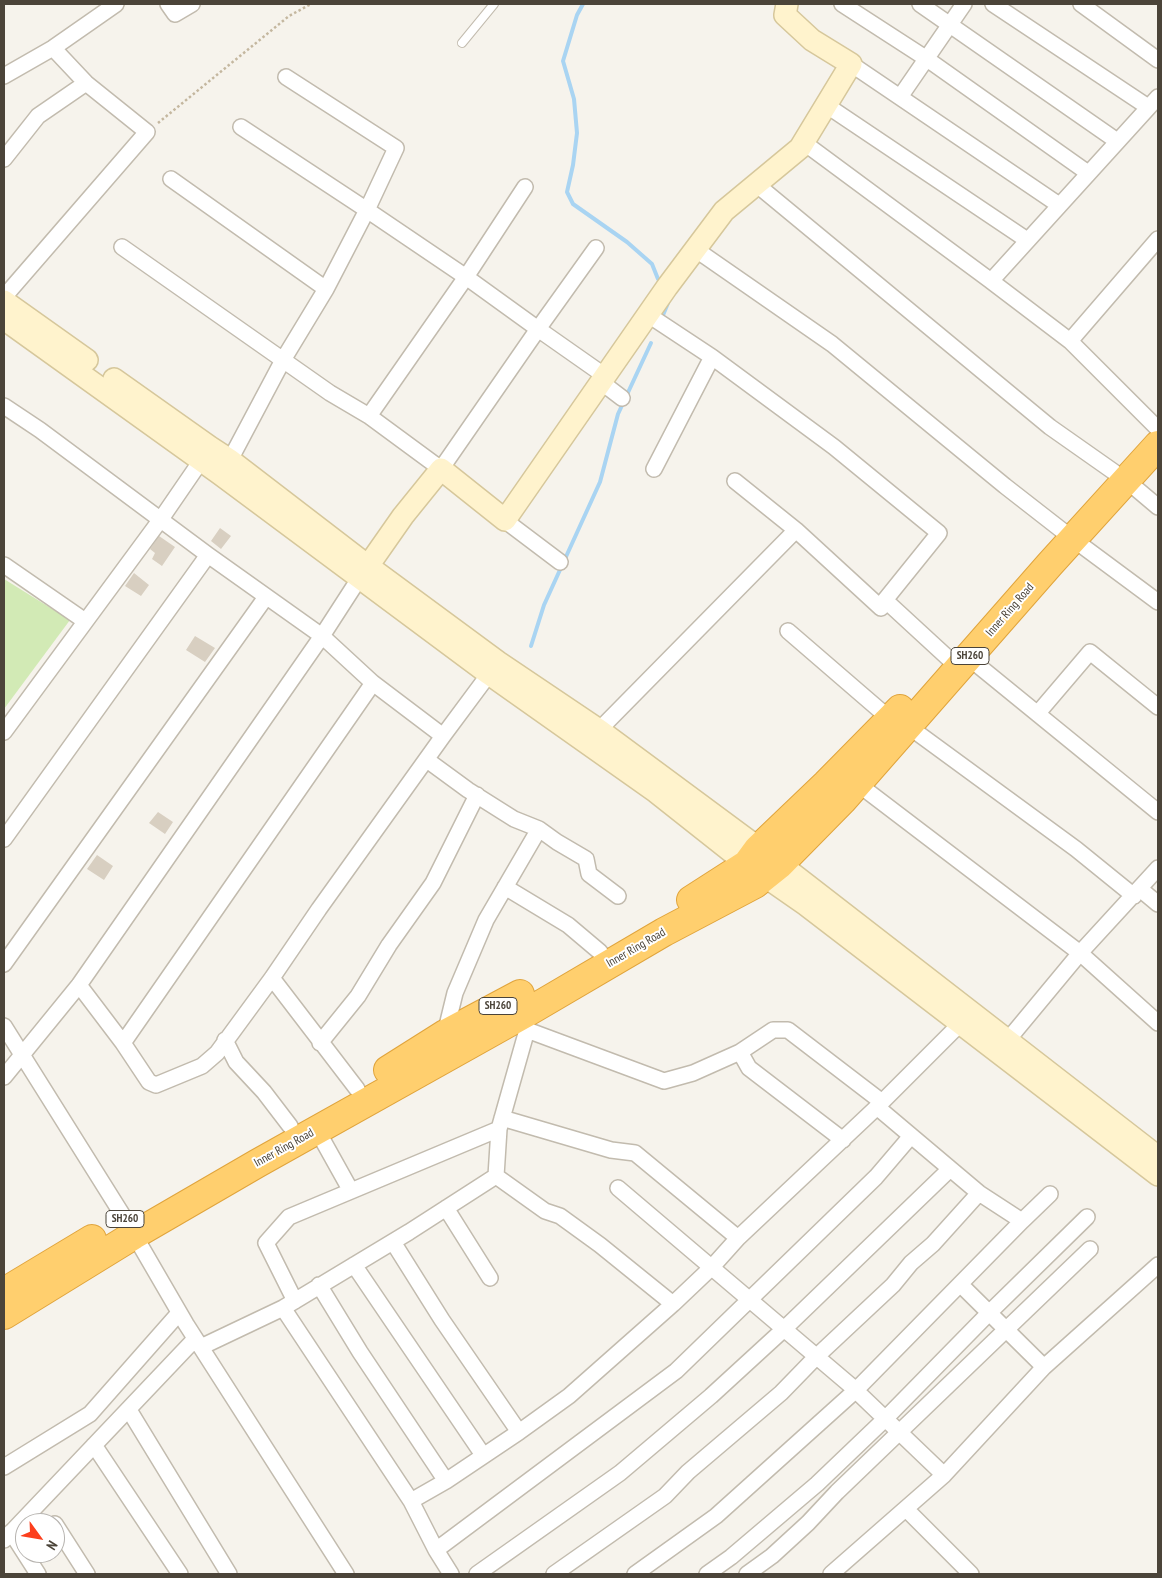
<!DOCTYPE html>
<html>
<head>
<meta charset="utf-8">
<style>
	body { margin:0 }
	#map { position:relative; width:1162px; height:1578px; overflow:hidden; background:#f6f3ec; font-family:"PT Sans Narrow",sans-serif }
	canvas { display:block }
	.frame { position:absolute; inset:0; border:5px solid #4b4439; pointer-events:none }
	.north { position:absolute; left:15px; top:1513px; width:50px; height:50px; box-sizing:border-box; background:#fff; border:1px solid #b7b4b0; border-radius:50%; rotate:122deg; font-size:14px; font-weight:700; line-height:20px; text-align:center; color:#4b4439 }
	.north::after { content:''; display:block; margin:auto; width:18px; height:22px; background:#fc3f1d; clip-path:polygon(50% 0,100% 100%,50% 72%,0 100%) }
</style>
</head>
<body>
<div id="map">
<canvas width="1162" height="1578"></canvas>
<div class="frame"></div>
<div class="north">N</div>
</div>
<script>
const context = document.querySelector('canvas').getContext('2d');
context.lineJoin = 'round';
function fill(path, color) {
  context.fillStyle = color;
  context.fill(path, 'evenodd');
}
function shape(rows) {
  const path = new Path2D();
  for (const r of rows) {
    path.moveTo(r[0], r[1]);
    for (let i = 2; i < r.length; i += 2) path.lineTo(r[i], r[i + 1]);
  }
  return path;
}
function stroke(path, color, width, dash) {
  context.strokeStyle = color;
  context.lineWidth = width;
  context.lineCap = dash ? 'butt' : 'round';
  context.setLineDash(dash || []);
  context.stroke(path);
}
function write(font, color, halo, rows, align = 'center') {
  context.font = font + ' "PT Sans Narrow",sans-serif';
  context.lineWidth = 4;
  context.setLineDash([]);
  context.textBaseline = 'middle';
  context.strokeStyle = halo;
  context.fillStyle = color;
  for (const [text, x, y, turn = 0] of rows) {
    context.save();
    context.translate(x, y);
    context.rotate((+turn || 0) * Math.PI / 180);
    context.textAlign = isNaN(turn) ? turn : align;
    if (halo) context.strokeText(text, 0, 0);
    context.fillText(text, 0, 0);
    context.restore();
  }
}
fill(shape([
	[4,579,70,620,4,709]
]), '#d2eab5');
stroke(shape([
	[583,4,577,15,563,61,574,99,577,133,573,165,567,192,573,204,627,242,652,264,658,279],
	[661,320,668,303],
	[531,646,544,605,600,482,618,414,651,343]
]), '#a9d4f2', 4);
fill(shape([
	[220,528,231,536,221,549,211,541],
	[159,536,175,547,162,566,152,559,155,553,150,549],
	[134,573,149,585,141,596,125,586],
	[195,636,215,648,205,662,186,650],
	[158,812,173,822,165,834,149,823],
	[97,855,113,866,104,880,87,869]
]), '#d8cfc1');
const lane = shape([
	[462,43,494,4]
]);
const street = shape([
	[168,4,175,14,192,4],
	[842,4,927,59,1088,173],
	[920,4,1117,141],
	[993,4,1148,107],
	[1081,4,1158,60],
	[851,64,1059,205],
	[4,76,53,48,116,4],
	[900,97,964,4],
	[826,105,1027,240],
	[241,127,367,210,396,148,286,77],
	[803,142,991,281],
	[4,159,38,116,86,83],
	[171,179,326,289],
	[756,184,1050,427,1114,472],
	[122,247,330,393,369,416,441,469,538,329,605,376],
	[695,249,832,344,1005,486,1073,539,1158,602],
	[4,297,147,132,86,83,53,48],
	[647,314,712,357,834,447,939,533,885,600,948,658],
	[1070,341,991,281,1158,97],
	[601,382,622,398],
	[4,406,40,430,208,555,322,636,373,683,443,736],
	[369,416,466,277,525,187],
	[1156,427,1070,341,1158,239],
	[230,460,283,360,326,289,367,210,466,277,538,329,596,248],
	[654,469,712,357],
	[1126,480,1158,507],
	[503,519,560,562],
	[796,530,881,608,885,600],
	[4,565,85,621],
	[788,631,890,719],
	[969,658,1158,812],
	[373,683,123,1043,149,1082,156,1085,202,1066,217,1053,272,978,319,909,443,736,495,666],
	[1038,713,1090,652,1158,707],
	[908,726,1076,849,1134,896],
	[599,730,796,530,735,481],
	[4,732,161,519,207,452],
	[427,760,468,790,514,819,539,829,486,920,455,993,445,1034],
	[858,784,1080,953,1158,1023],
	[539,829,557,842,586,859,589,874,618,896],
	[4,839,208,555],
	[505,887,568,925,600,952],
	[1140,889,1158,904],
	[4,964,266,597],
	[272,978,357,1089],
	[79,985,123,1043],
	[4,1026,125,1219,186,1324,346,1574],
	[527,1030,664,1081,693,1073,740,1052,773,1030,788,1030,882,1102],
	[225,1040,236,1062,264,1092,290,1126],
	[320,1043,358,996,389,945,433,883,477,795],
	[1002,1047,1080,953,1158,868],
	[740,1052,749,1068,843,1140],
	[4,1077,79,985,322,636,364,571],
	[502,1118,611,1150,635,1153,738,1238],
	[317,1130,351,1191],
	[496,1176,545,1211,560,1216,600,1245,673,1304],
	[618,1188,850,1385,944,1475],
	[446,1208,490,1278],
	[1022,1221,1050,1194],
	[393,1242,442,1320,519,1432],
	[354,1265,483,1455],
	[960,1284,1044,1367],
	[319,1285,360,1352,446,1481],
	[295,1301,266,1243,289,1217,499,1129],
	[283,1308,411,1501,436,1550,451,1574],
	[201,1347,283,1308,409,1232,496,1176,499,1129,527,1030,526,1013],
	[129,1410,229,1574],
	[94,1445,180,1574],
	[4,1467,90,1414,179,1313],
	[411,1501,446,1481,519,1432,569,1396,673,1304,712,1267,738,1238,877,1107,966,1018],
	[906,1509,971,1574],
	[55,1524,87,1574],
	[11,1532,38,1574],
	[4,1540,195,1339],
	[436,1550,676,1371,876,1177,911,1136],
	[477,1574,620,1473,711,1396,783,1330,950,1169],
	[554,1574,665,1496,688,1472,781,1393,816,1357,893,1285,911,1263,933,1244,979,1193],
	[635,1574,716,1516,855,1391,1022,1221,979,1193,877,1107],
	[707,1574,731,1557,817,1484,885,1419,990,1312,1087,1217],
	[747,1574,772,1556,808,1523,837,1492,1090,1249],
	[831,1574,944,1475,1044,1367,1158,1265]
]);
const secondary = shape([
	[4,301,87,360],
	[4,319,220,474,489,674,656,792,747,864,806,905,1158,1175],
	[114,379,210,447,230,460,368,566,498,662,599,730,780,864,1158,1157],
	[368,566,403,516,441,469,505,520,667,287,724,211,800,148,851,64,812,40,785,15,787,4]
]);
const highway = shape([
	[691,900,747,864,758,849,826,784,900,709],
	[388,1070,445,1034,520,994],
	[4,1292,92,1239],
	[4,1315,134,1235,258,1163,526,1013,664,932,755,884,780,864,842,801,1050,564,1158,445]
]);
stroke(lane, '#c2bbae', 10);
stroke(street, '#c2bbae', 18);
stroke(secondary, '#d6c79b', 24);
stroke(highway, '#e0a43c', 30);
stroke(shape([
	[158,123,289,16,311,4]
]), '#c4b79f', 2.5, [2.5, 2.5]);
stroke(lane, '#fff', 8);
stroke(street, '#fff', 15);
stroke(secondary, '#fff3cd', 21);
stroke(highway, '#ffcf6e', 28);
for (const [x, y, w] of [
	[970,656,38],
	[498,1006,38],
	[125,1219,38]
]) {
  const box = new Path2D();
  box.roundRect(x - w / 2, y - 8.5, w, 17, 4);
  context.fillStyle = '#fff';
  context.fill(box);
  stroke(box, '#4b4439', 1);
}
write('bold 11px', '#4b4439', null, [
	["SH260",970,656],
	["SH260",498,1006],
	["SH260",125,1219]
]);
write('12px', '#4b4439', '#fff', [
	["Inner Ring Road",1010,610,-49],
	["Inner Ring Road",636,948,-30],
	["Inner Ring Road",284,1148,-29]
]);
</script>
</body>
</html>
